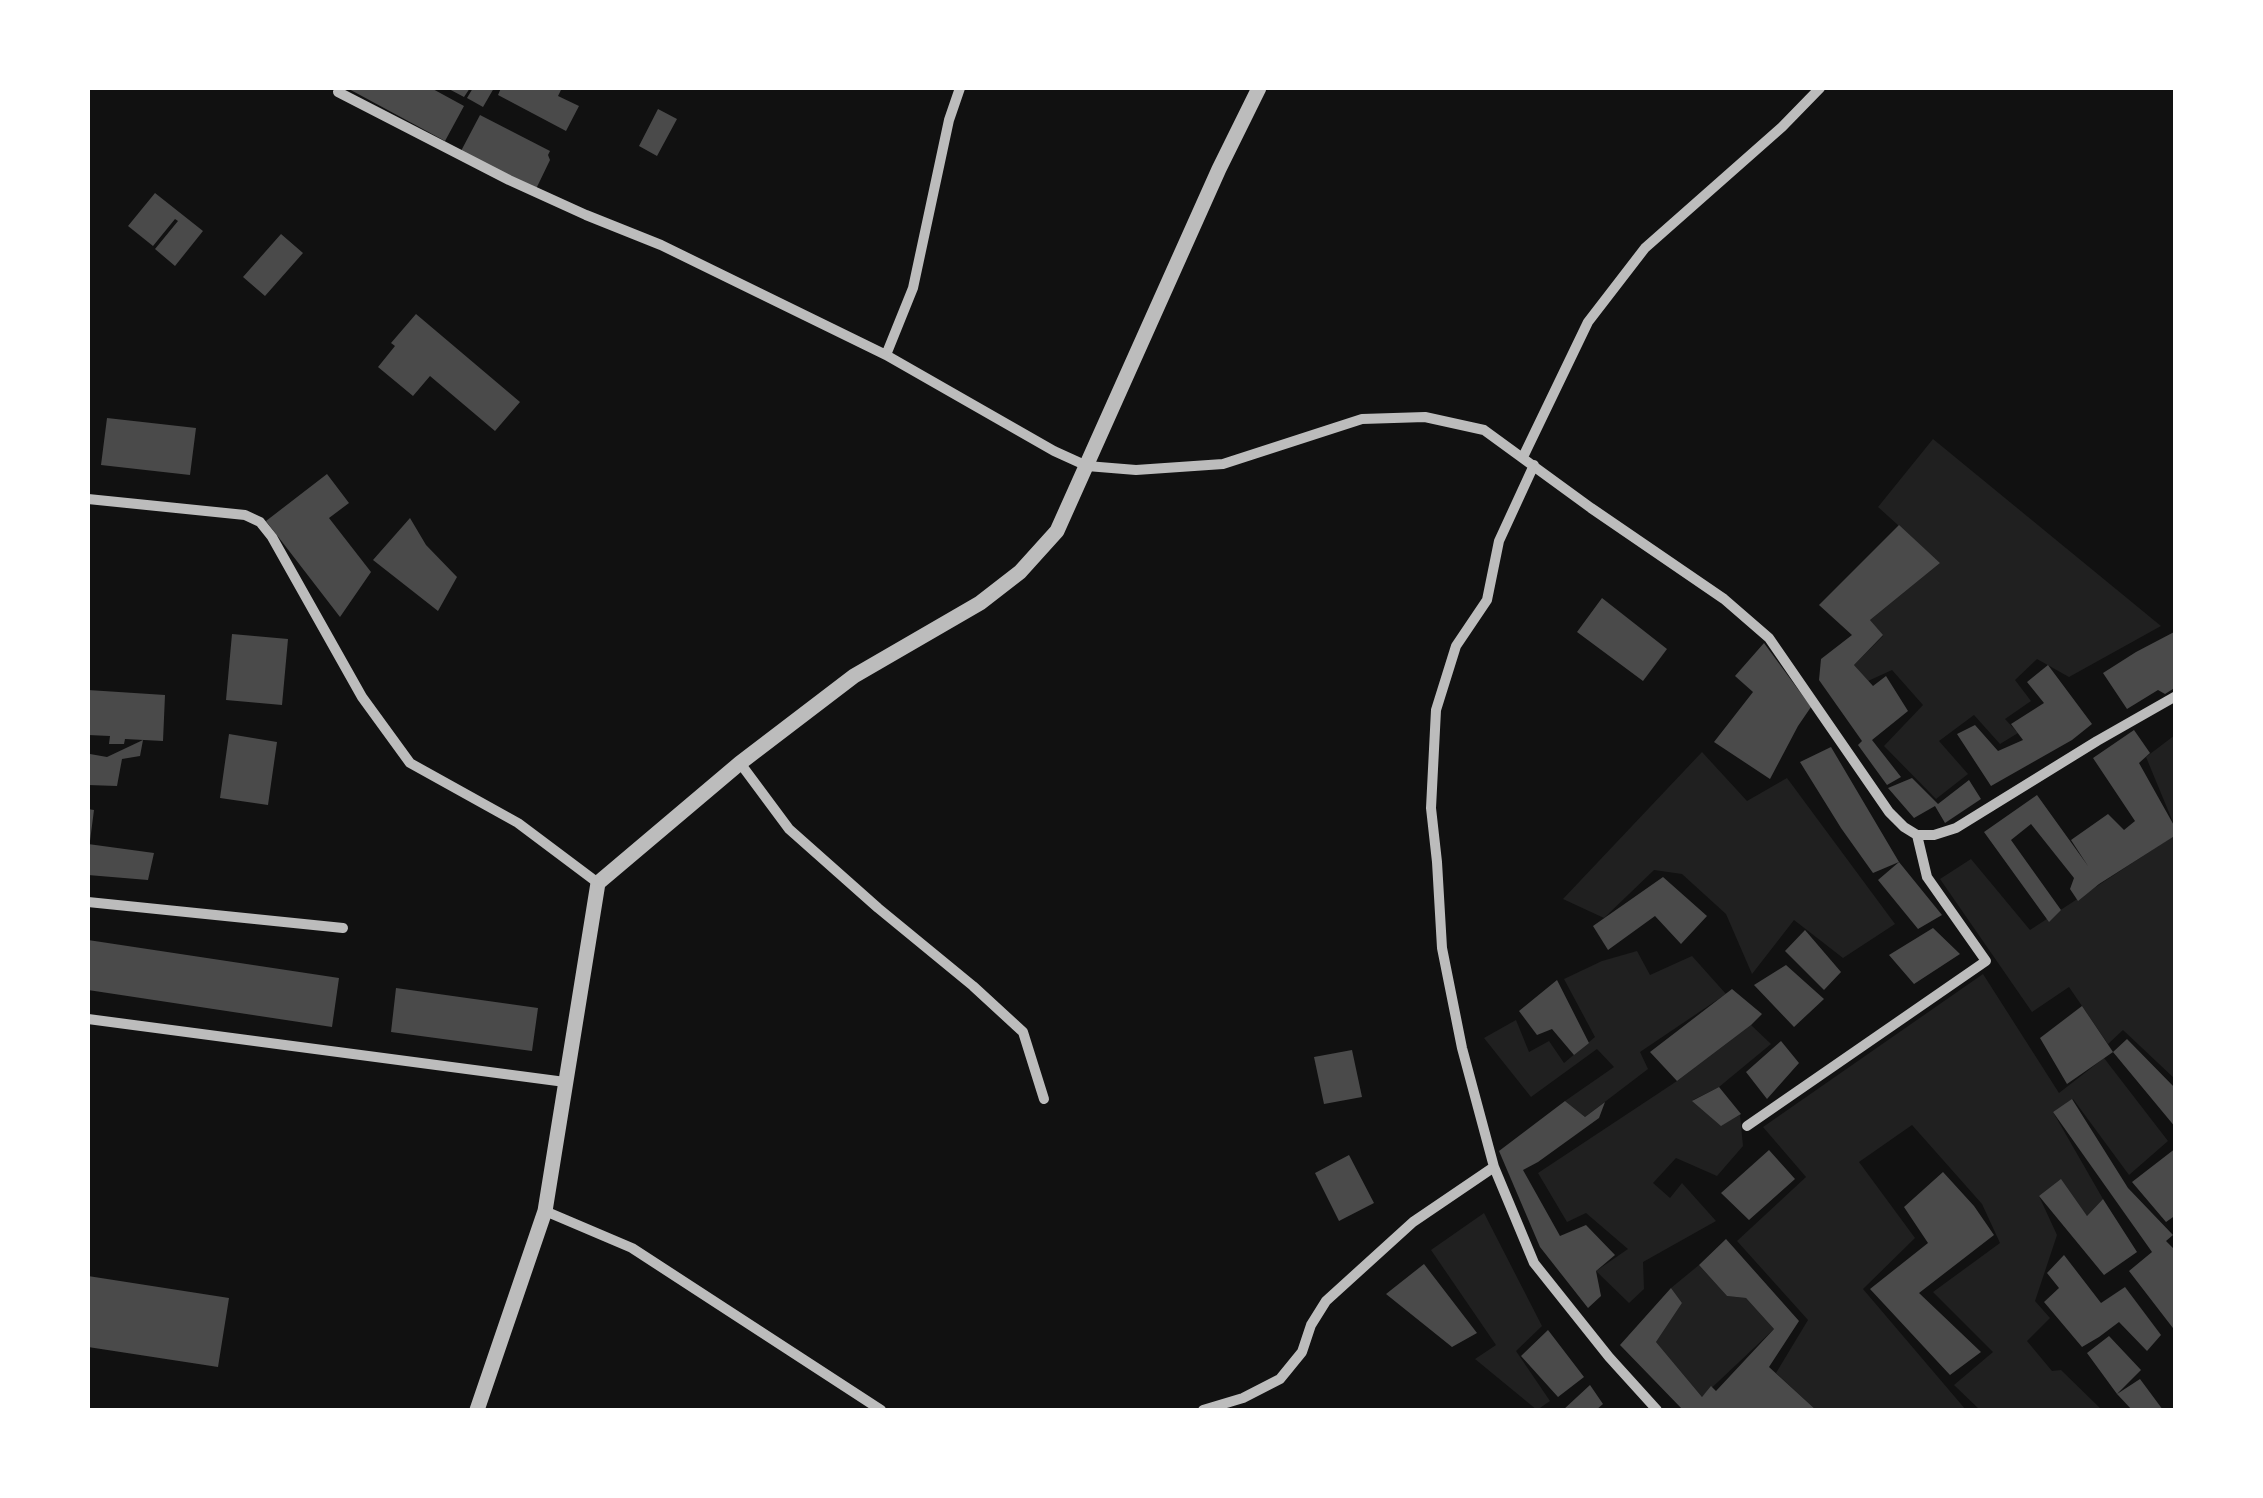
<!DOCTYPE html>
<html>
<head>
<meta charset="utf-8">
<style>
	body { margin:0 }
	#map { position:relative; width:2263px; height:1498px; overflow:hidden; background:#111; font-family:Arial,sans-serif }
	canvas { display:block }
	.frame { position:absolute; inset:0; border:90px solid #fff; pointer-events:none }
</style>
</head>
<body>
<div id="map">
<canvas width="2263" height="1498"></canvas>
<div class="frame"></div>
</div>
<script>
const context = document.querySelector('canvas').getContext('2d');
context.lineJoin = 'round';
function fill(path, color) {
  context.fillStyle = color;
  context.fill(path, 'evenodd');
}
function shape(rows) {
  const path = new Path2D();
  for (const r of rows) {
    path.moveTo(r[0], r[1]);
    for (let i = 2; i < r.length; i += 2) path.lineTo(r[i], r[i + 1]);
  }
  return path;
}
function stroke(path, color, width, dash) {
  context.strokeStyle = color;
  context.lineWidth = width;
  context.lineCap = dash ? 'butt' : 'round';
  context.setLineDash(dash || []);
  context.stroke(path);
}
fill(shape([
	[1933,439,2161,626,2069,677,2037,659,2015,680,2031,701,2005,719,2018,733,2000,744,1974,715,1939,741,1968,774,1936,799,1884,746,1923,705,1892,670,1868,681,1854,665,1883,636,1870,620,1940,563,1878,507],
	[2175,735,2175,827,2146,757],
	[1702,752,1747,801,1787,778,1895,924,1843,958,1794,920,1752,974,1726,914,1682,874,1654,870,1604,918,1563,899],
	[2175,835,2175,1079,2123,1030,2108,1044,2069,987,2032,1012,1940,879,1971,859,2030,930],
	[1637,951,1650,975,1692,956,1726,994,1640,1052,1648,1069,1585,1117,1565,1101,1614,1067,1597,1049,1531,1097,1484,1038,1516,1020,1529,1052,1549,1041,1564,1063,1595,1037,1564,979,1602,961],
	[1983,974,2059,1093,2104,1058,2168,1141,2129,1175,2073,1099,2053,1112,2103,1199,2087,1216,2039,1196,2057,1235,2035,1301,2050,1318,2027,1341,2052,1371,2061,1370,2102,1410,1980,1410,1954,1385,1993,1352,1933,1292,2000,1243,1982,1204,1912,1125,1859,1162,1915,1238,1863,1289,1966,1410,1816,1410,1776,1373,1808,1320,1737,1241,1806,1177,1763,1127],
	[1751,1025,1771,1044,1719,1087,1693,1100,1721,1125,1740,1115,1743,1146,1717,1176,1676,1158,1653,1183,1670,1198,1682,1183,1716,1221,1643,1262,1644,1289,1629,1303,1596,1271,1628,1249,1586,1213,1567,1222,1538,1173,1677,1081],
	[1484,1213,1542,1326,1516,1351,1550,1401,1537,1410,1475,1359,1496,1345,1431,1250],
	[1699,1265,1727,1296,1746,1298,1774,1329,1702,1397,1656,1342,1682,1303,1671,1288]
]), '#202020');
fill(shape([
	[347,88,431,88,464,106,445,141],
	[447,88,470,88,464,97],
	[473,88,494,88,483,107,467,98],
	[501,88,562,88,558,96,579,106,566,131,498,95],
	[658,109,677,119,657,156,639,146],
	[480,115,550,151,548,155,550,160,536,189,461,151],
	[155,193,203,231,175,266,155,249,178,221,175,219,153,246,128,226],
	[281,234,303,253,265,296,243,277],
	[416,314,520,402,495,431,430,376,413,396,378,367,395,346,391,343],
	[107,418,196,428,190,475,101,465],
	[327,474,349,503,329,518,371,572,340,617,266,521],
	[410,518,426,545,457,577,438,611,373,560],
	[1899,525,1940,563,1870,620,1883,635,1854,665,1873,686,1886,676,1908,711,1872,740,1901,777,1887,785,1858,745,1862,741,1819,680,1821,659,1852,635,1819,605],
	[1602,598,1667,649,1643,681,1577,632],
	[2176,631,2176,687,2165,694,2158,690,2127,709,2103,673,2136,652],
	[232,634,288,639,282,705,226,700],
	[1764,643,1811,707,1798,726,1770,779,1714,742,1753,692,1735,676],
	[2048,665,2092,724,2072,740,1991,786,1957,734,1975,725,1998,751,2023,740,2011,724,2044,703,2027,682],
	[88,690,165,695,163,741,125,739,124,744,109,744,110,736,88,735],
	[2134,730,2150,753,2139,763,2176,829,2176,835,2099,884,2078,901,2070,889,2074,878,2031,824,2011,840,2061,910,2049,922,1984,832,2037,795,2088,866,2071,840,2108,814,2124,830,2135,821,2093,758],
	[229,734,277,742,268,805,220,798],
	[143,740,140,756,122,759,117,786,88,785,90,754,107,757],
	[1831,747,1899,862,1942,915,1918,929,1878,880,1899,862,1873,873,1841,828,1800,762],
	[1912,778,1938,804,1969,780,1981,799,1945,823,1935,806,1914,818,1888,788],
	[88,809,94,810,90,841,88,841],
	[88,844,154,853,148,880,88,875],
	[1663,877,1707,916,1681,944,1655,916,1608,950,1593,926],
	[1933,928,1960,954,1914,984,1889,955],
	[1805,930,1841,972,1824,990,1785,951],
	[88,940,339,978,332,1027,88,990],
	[1786,965,1824,999,1794,1027,1754,985],
	[1557,980,1589,1043,1574,1055,1552,1029,1537,1035,1519,1011],
	[396,988,538,1008,532,1051,391,1032],
	[1732,989,1762,1014,1751,1025,1677,1081,1650,1052],
	[2082,1006,2113,1052,2067,1084,2040,1038],
	[2127,1039,2176,1089,2176,1128,2113,1052],
	[1781,1041,1799,1063,1767,1099,1746,1072],
	[1352,1050,1362,1097,1324,1104,1314,1057],
	[1719,1087,1741,1114,1721,1126,1692,1101],
	[2072,1099,2128,1188,2173,1235,2166,1241,2176,1251,2176,1332,2129,1271,2152,1252,2053,1112],
	[1565,1101,1585,1117,1605,1102,1599,1118,1538,1162,1523,1170,1560,1236,1586,1225,1615,1255,1596,1271,1601,1296,1588,1308,1540,1247,1499,1151],
	[2176,1148,2176,1215,2166,1222,2132,1182],
	[1769,1150,1795,1179,1749,1220,1721,1193],
	[1349,1155,1374,1203,1339,1221,1315,1173],
	[1943,1172,1974,1206,1994,1235,1919,1293,1981,1352,1950,1375,1870,1289,1928,1243,1904,1207],
	[2061,1179,2087,1216,2103,1199,2137,1252,2104,1275,2039,1196],
	[1726,1239,1799,1321,1769,1367,1816,1410,1683,1410,1620,1345,1671,1288,1682,1303,1656,1342,1702,1397,1711,1386,1716,1391,1774,1329,1746,1298,1727,1296,1699,1265],
	[2064,1255,2101,1303,2125,1287,2161,1335,2147,1351,2119,1322,2099,1337,2082,1347,2044,1302,2059,1288,2047,1273],
	[1424,1264,1477,1333,1452,1347,1386,1294],
	[88,1276,229,1298,218,1367,88,1347],
	[1548,1330,1584,1377,1558,1397,1521,1356],
	[2109,1336,2141,1370,2117,1394,2140,1379,2163,1410,2132,1410,2117,1394,2087,1353],
	[1590,1385,1603,1404,1596,1410,1563,1410]
]), '#4a4a4a');
stroke(shape([
	[338,92,509,180,586,215,661,245,886,355,1054,451,1087,466,1136,470,1223,464,1362,419,1425,417,1484,430,1591,508,1724,599,1769,638,1889,812,1904,827,1917,835,1927,877,1986,961,1747,1126],
	[886,355,913,288,949,120,960,88],
	[1523,457,1588,322,1645,248,1782,127,1820,88],
	[1534,465,1499,541,1487,600,1456,646,1436,710,1431,808,1437,862,1442,948,1462,1048,1494,1167,1534,1263,1609,1357,1657,1410],
	[88,499,245,515,260,522,272,537,362,697,410,763,518,823,598,883],
	[740,763,789,829,878,908,973,986,1023,1032,1044,1099],
	[1917,835,1934,835,1956,828,2097,741,2176,696],
	[88,902,343,928],
	[88,1019,565,1082],
	[545,1211,632,1248,881,1410],
	[1203,1410,1243,1398,1280,1379,1302,1352,1311,1325,1326,1301,1413,1222,1494,1167]
]), '#bcbcbc', 10);
stroke(shape([
	[477,1410,545,1211,598,883,740,763,854,676,980,603,1020,572,1057,531,1219,169,1259,88]
]), '#bcbcbc', 15);
</script>
</body>
</html>
